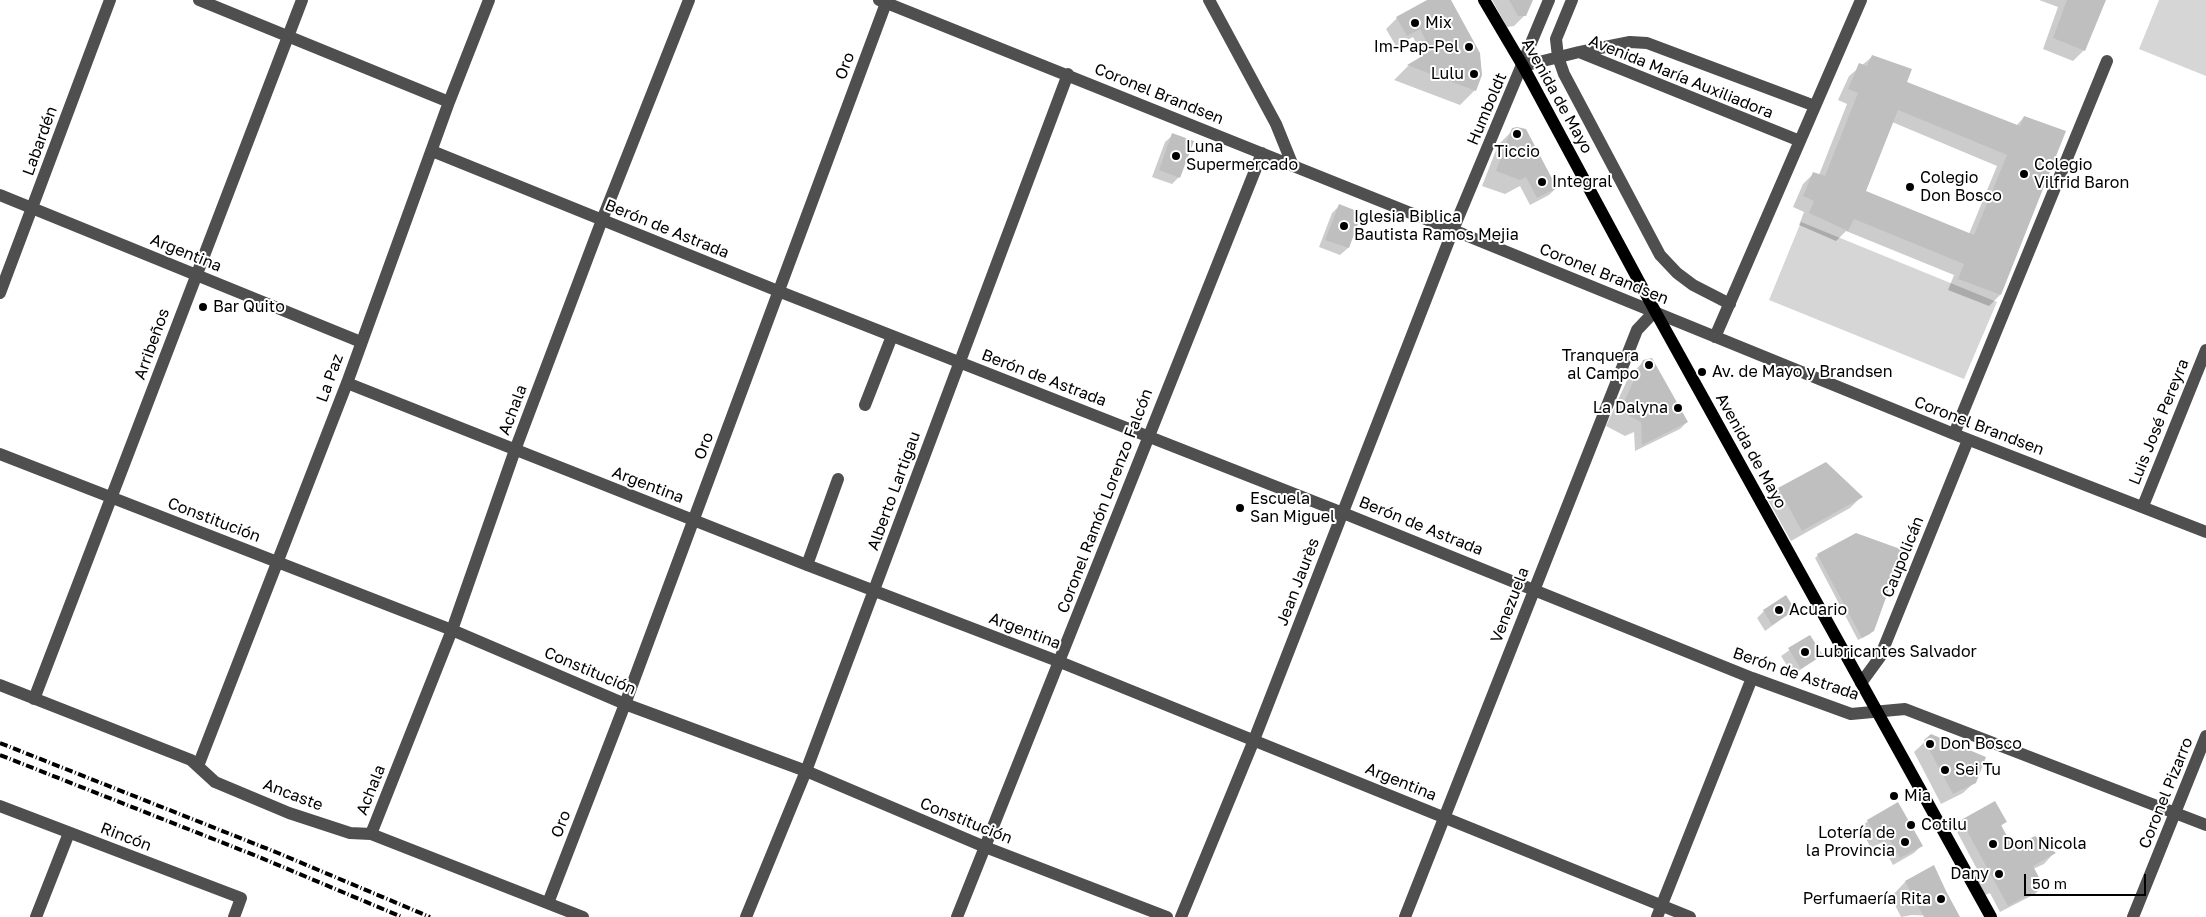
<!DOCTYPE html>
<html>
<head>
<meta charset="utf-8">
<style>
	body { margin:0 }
	#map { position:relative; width:2206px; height:917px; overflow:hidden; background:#fff; font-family:"Golos Text",sans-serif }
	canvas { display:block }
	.scale { position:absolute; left:2024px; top:874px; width:122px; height:22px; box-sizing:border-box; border:2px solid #000; border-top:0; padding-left:6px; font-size:15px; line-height:18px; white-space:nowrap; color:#000; -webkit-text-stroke:4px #fff; paint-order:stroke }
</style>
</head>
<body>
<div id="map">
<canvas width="2206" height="917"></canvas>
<div class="scale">50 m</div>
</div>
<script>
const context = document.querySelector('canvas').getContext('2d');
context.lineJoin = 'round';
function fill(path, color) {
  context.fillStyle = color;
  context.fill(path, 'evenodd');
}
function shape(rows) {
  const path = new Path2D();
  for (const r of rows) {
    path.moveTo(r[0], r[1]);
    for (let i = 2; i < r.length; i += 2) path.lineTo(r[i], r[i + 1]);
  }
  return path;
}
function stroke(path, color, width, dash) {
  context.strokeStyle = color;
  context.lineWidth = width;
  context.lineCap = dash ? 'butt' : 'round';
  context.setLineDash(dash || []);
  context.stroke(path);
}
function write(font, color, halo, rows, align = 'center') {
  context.font = font + ' "Golos Text",sans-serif';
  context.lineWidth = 4;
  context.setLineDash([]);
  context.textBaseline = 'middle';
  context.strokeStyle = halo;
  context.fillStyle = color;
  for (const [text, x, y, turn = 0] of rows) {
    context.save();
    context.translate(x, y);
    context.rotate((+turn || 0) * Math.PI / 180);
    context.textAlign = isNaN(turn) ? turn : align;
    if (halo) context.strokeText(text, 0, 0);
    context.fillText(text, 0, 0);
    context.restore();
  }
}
fill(shape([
	[2159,0,2206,0,2206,76,2139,49],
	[1801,222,1997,302,1964,379,1769,300]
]), '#d6d6d6');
fill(shape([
	[1429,0,1449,0,1475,90,1460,105,1394,80,1408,66,1424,57,1413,37,1396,46,1386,29,1397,18],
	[1492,0,1531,0,1525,15,1514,26,1507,27],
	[2039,0,2104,0,2084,50,2073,61,2043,49,2058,7],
	[1873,56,1906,83,2016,126,2024,117,2000,295,1989,306,1948,290,1954,275,1846,231,1836,241,1799,225,1804,212,1793,207,1803,184,1814,173,1819,175,1847,104,1838,100,1849,76],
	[1892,122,1997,166,1969,234,1865,192],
	[1513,130,1556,188,1549,195,1530,205,1520,186,1505,194,1482,186,1498,145],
	[1173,135,1179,177,1172,184,1152,177,1165,142],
	[1339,206,1360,214,1348,248,1340,255,1319,247,1332,213],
	[1644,361,1687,422,1680,429,1635,451,1634,432,1625,436,1606,426,1629,376],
	[1779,489,1861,497,1850,508,1791,541,1768,500],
	[1818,555,1873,630,1870,634,1858,640,1815,558],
	[1794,610,1765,631,1757,618,1764,611],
	[1810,636,1821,655,1793,675,1781,656],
	[1931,736,1975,782,1963,793,1941,804,1914,752],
	[1868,821,1921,846,1914,853,1893,865,1881,843,1871,848,1860,828],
	[1962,821,2005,822,2000,827,2012,847,2054,853,2044,864,2033,869,2042,887,2035,894,2000,912,1990,893,1985,895,1975,875,1978,871,1955,828],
	[1933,867,1959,917,1912,915,1901,917,1891,897,1905,882]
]), '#0003');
fill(shape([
	[1427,0,1451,0,1480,53,1482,75,1476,91,1407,65,1431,51,1420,29,1407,36,1396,17],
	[1509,0,1533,0,1526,16,1518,16],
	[2067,0,2106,0,2085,51,2053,38],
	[1872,55,1912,69,1907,82,2020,126,2024,116,2066,131,2001,295,1958,279,1964,264,1854,219,1848,231,1809,213,1814,201,1803,196,1813,172,1825,176,1858,93,1848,89,1859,63,1867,66],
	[1898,110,2007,155,1974,235,1866,191],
	[1517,127,1526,129,1557,188,1537,198,1526,177,1520,180,1496,171,1512,128],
	[1172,133,1194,141,1180,178,1159,170],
	[1339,204,1362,213,1349,248,1325,240],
	[1652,358,1688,422,1642,445,1641,422,1620,411,1643,360],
	[1826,462,1863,497,1802,531,1778,488],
	[1856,533,1903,550,1874,631,1862,638,1817,554],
	[1786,595,1795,610,1772,625,1763,610],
	[1810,635,1823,655,1801,669,1788,648],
	[1931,734,1986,757,1976,783,1953,794,1924,740],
	[1995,801,2007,822,2001,825,2013,847,2035,836,2056,853,2033,866,2044,887,2008,906,1961,820],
	[1898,802,1923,846,1900,858,1888,837,1879,842,1867,820],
	[1934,865,1946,891,1960,917,1924,917,1905,881]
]), '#bfbfbf');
stroke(shape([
	[199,0,449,102],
	[879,0,1453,230,1954,434,2206,532],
	[1209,0,1276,124,1293,166],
	[1572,0,1556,39,1558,57,1564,74,1660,255,1677,273,1693,285,1730,304],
	[1580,52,1630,42,1647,43,1815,106],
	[1523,66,1579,52,1800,141],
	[432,151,778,291,1343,513,1752,678,1851,714,1905,709,2206,825],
	[0,195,361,342],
	[0,293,110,0],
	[1715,337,1861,0],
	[347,383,807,565,1060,662,1690,917],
	[865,405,892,336],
	[1954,434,2107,61],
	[0,454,452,630,625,704,806,771,985,847,1167,917],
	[2143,506,2206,350],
	[807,565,838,479],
	[1861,683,1880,657,1968,440],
	[0,685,191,760,215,782,289,813,350,833,371,834,583,917],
	[34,699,302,0],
	[198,766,347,383,449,102,489,0],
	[0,806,241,898,234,917],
	[371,834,452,630,515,450,602,220,689,0],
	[548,903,625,704,886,3,889,0],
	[36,917,69,833],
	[746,917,806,771,1068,74],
	[957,917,1262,153],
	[1181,917,1254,740,1453,230,1549,0],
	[1405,917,1637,330,1655,311],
	[1657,917,1752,678],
	[2133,917,2206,736]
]), '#4f4f4f', 12);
stroke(shape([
	[1484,0,1523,66,1655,311,1991,917]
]), '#000', 12);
stroke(shape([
	[0,743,278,853,430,917],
	[0,755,259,857,402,917]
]), '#000', 4, [8, 2.5, 1, 2.5]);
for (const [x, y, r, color] of [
	[1415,23,5,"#000"],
	[1469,47,5,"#000"],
	[1474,74,5,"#000"],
	[1517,134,5,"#000"],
	[1176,156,5,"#000"],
	[2024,174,5,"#000"],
	[1542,182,5,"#000"],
	[1910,187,5,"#000"],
	[1344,226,5,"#000"],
	[203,307,5,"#000"],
	[1649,365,5,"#000"],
	[1702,372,5,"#000"],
	[1678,408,5,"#000"],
	[1240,508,5,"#000"],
	[1779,610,5,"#000"],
	[1805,652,5,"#000"],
	[1930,744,5,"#000"],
	[1945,770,5,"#000"],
	[1894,796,5,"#000"],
	[1911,825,5,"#000"],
	[1905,842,5,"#000"],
	[1993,844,5,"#000"],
	[1999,874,5,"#000"],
	[1941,899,5,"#000"]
]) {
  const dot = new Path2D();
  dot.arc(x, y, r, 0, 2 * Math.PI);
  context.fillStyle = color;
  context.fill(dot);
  stroke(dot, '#fff', 2);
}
write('16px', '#000', '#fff', [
	["Mix",1425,23],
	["Im-Pap-Pel",1459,47,"right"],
	["Lulu",1464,74,"right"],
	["Luna",1186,147],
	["Supermercado",1186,165],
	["Ticcio",1517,152,"center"],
	["Colegio",2034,165],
	["Vilfrid Baron",2034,183],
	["Colegio",1920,178],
	["Don Bosco",1920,196],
	["Integral",1552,182],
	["Iglesia Biblica",1354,217],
	["Bautista Ramos Mejia",1354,235],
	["Bar Quito",213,307],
	["Tranquera",1639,356,"right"],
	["al Campo",1639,374,"right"],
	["Av. de Mayo y Brandsen",1712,372],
	["La Dalyna",1668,408,"right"],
	["Escuela",1250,499],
	["San Miguel",1250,517],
	["Acuario",1789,610],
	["Lubricantes Salvador",1815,652],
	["Don Bosco",1940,744],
	["Sei Tu",1955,770],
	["Mia",1904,796],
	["Cotilu",1921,825],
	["Lotería de",1895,833,"right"],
	["la Provincia",1895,851,"right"],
	["Don Nicola",2003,844],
	["Dany",1989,874,"right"],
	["Perfumaería Rita",1931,899,"right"]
], 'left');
write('16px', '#000', '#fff', [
	["Oro",845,66,-70],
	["Avenida María Auxiliadora",1681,77,22],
	["Coronel Brandsen",1159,94,22],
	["Avenida de Mayo",1557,96,61],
	["Humboldt",1487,109,-67],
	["Labardén",40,141,-70],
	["Berón de Astrada",667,229,22],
	["Argentina",186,253,22],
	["Coronel Brandsen",1604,274,22],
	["Arribeños",152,344,-70],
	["La Paz",330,378,-70],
	["Berón de Astrada",1044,378,21],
	["Achala",513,410,-69],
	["Luis José Pereyra",2159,422,-68],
	["Coronel Brandsen",1979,426,21],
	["Oro",704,446,-70],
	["Avenida de Mayo",1751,451,61],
	["Argentina",648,485,21],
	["Alberto Lartigau",894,491,-70],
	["Coronel Ramón Lorenzo Falcón",1105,501,-69],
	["Constitución",214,520,21],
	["Berón de Astrada",1421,526,22],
	["Caupolicán",1903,557,-68],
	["Jean Jaurès",1298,582,-69],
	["Venezuela",1510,605,-69],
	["Argentina",1025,631,21],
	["Constitución",590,671,23],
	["Berón de Astrada",1796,674,19],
	["Argentina",1401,782,22],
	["Achala",371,790,-68],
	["Coronel Pizarro",2166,793,-68],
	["Ancaste",293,795,21],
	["Constitución",966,821,22],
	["Oro",561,824,-69],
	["Rincón",126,837,21]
]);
</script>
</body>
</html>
